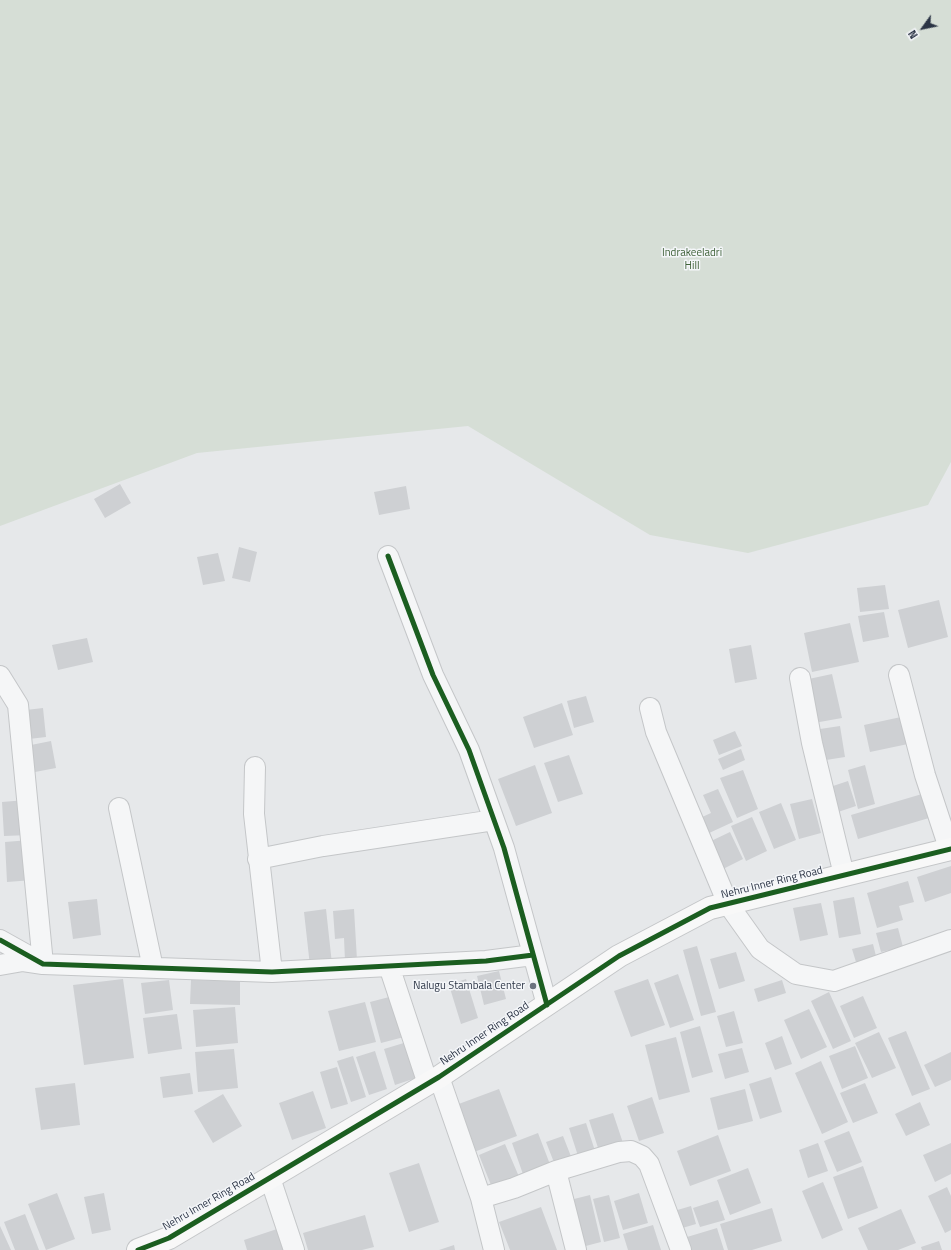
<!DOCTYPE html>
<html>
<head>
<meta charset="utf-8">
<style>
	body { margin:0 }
	#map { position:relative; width:951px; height:1250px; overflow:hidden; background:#e6e8ea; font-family:"Titillium Web",sans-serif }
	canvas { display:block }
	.north { position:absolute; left:903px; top:8px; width:40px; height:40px; -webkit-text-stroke:3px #f4f6f9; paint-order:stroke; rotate:237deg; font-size:11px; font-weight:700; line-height:16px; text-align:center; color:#2b3445 }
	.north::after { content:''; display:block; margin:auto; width:14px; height:18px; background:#2b3445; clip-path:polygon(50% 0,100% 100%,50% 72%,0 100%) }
</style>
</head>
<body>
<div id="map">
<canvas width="951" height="1250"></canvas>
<div class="north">N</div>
</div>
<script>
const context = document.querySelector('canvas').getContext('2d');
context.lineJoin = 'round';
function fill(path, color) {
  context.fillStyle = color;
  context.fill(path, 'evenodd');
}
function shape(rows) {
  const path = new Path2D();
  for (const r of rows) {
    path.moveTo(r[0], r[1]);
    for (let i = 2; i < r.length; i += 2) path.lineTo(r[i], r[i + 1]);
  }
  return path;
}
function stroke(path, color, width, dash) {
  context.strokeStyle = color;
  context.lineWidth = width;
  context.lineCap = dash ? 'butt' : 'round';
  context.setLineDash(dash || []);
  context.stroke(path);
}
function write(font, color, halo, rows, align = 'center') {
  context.font = font + ' "Titillium Web",sans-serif';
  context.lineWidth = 3;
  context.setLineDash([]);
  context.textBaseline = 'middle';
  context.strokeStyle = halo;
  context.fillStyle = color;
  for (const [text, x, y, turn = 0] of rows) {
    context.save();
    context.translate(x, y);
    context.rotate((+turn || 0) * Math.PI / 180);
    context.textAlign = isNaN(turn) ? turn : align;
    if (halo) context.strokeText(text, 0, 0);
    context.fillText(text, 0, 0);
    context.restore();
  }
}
fill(shape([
	[0,0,951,0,951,462,928,505,748,553,650,535,468,426,197,453,0,526]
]), '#d6ded6');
fill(shape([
	[120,484,131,503,105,518,94,499],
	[406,486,410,509,379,515,374,492],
	[239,547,257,552,250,582,232,578],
	[218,553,225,581,203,585,197,557],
	[885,585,889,609,860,612,857,588],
	[939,600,948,637,908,648,898,610],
	[884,612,889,637,863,642,858,616],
	[850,623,859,662,812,672,804,633],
	[87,638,93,662,58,670,52,645],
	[751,645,757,679,735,683,729,649],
	[832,674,842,718,814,723,804,680],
	[586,696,594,722,574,728,567,701],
	[562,703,573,735,534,748,523,717],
	[43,708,46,737,29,739,26,710],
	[901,717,908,744,870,752,864,725],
	[840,726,845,757,826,760,820,729],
	[735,731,742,746,719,755,713,740],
	[51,741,56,768,35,772,31,745],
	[741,749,745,760,723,770,718,759],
	[569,755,583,794,558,802,544,763],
	[535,765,552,813,516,826,498,779],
	[865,765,875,804,858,809,848,770],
	[743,770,758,809,737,818,720,778],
	[848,781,856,806,838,812,830,787],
	[718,789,733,822,707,834,700,818,711,813,703,795],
	[922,794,929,818,858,839,851,815],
	[812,799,821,833,799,839,790,804],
	[26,800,29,835,4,836,2,802],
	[781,803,796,840,774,849,759,812],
	[752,817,767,851,746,861,731,826],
	[730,832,743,859,723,869,709,842],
	[30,840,33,880,7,882,5,842],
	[951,866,951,893,925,902,917,877],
	[908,881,914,902,899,906,903,920,877,928,867,893],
	[854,897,861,934,839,938,833,901],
	[97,899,101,935,73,939,68,902],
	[821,903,828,935,800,941,793,908],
	[326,909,332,964,310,966,304,912],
	[354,909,357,960,345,961,344,938,335,939,333,911],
	[898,928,903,947,881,952,876,933],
	[873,944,876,956,856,962,852,949],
	[697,946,716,1012,701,1016,683,950],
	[736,952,745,981,719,989,710,959],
	[499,971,506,999,484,1005,477,976],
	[678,974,694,1020,670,1028,654,983],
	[123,979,134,1058,84,1065,73,985],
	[466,979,478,1018,461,1024,449,985],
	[648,979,665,1025,631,1037,614,991],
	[169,980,173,1010,145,1014,141,983],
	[191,980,240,981,240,1005,190,1004],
	[782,980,786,993,758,1002,754,989],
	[829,992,851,1041,833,1049,811,1001],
	[393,996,404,1037,381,1043,370,1002],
	[863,996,877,1028,854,1038,840,1006],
	[365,1002,376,1042,339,1051,328,1011],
	[235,1007,238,1043,196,1047,193,1010],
	[809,1009,827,1047,801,1059,784,1020],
	[734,1011,743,1043,726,1047,717,1016],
	[177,1014,182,1049,148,1054,143,1018],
	[700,1026,713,1072,692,1078,680,1032],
	[906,1031,930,1089,912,1096,888,1038],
	[879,1032,896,1068,872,1078,855,1043],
	[782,1036,792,1064,775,1070,765,1043],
	[676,1037,690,1092,659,1100,645,1045],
	[407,1042,419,1077,395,1085,384,1049],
	[855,1046,868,1078,842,1089,829,1056],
	[742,1048,749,1072,725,1079,718,1054],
	[234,1049,238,1088,198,1092,195,1052],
	[375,1051,387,1089,369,1095,356,1057],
	[951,1052,951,1080,935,1087,924,1065],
	[353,1056,366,1097,351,1102,337,1061],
	[821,1061,848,1122,822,1134,795,1073],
	[337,1067,348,1104,331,1109,320,1072],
	[190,1073,193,1094,163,1098,160,1077],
	[771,1077,782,1112,760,1119,749,1084],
	[75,1083,80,1125,41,1130,35,1088],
	[865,1083,878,1113,853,1123,840,1093],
	[499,1089,517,1136,474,1152,456,1105],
	[745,1089,753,1121,718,1130,710,1098],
	[313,1091,326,1128,292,1140,279,1103],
	[223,1094,242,1126,213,1143,194,1111],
	[652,1097,664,1133,639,1141,627,1106],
	[920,1102,930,1125,906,1136,895,1114],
	[613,1113,623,1143,599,1151,589,1120],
	[586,1123,596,1154,579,1159,569,1128],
	[849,1131,862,1162,837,1172,824,1141],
	[538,1133,551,1167,524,1177,512,1143],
	[718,1135,731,1171,690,1186,677,1151],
	[563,1136,572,1159,555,1165,546,1142],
	[818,1143,828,1171,808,1178,799,1150],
	[951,1143,951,1174,935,1182,923,1155],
	[505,1144,520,1179,493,1190,479,1155],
	[419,1163,439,1222,409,1232,389,1173],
	[863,1166,878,1208,848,1219,833,1177],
	[748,1168,761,1203,730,1215,717,1180],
	[823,1182,843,1230,822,1239,802,1191],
	[947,1187,951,1196,951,1230,945,1233,928,1196],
	[57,1193,75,1239,46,1250,28,1204],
	[104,1193,111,1230,92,1234,84,1197],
	[639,1193,648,1223,623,1230,614,1201],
	[590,1195,601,1242,578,1248,566,1201],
	[609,1195,620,1238,604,1242,593,1199],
	[718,1200,725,1220,700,1227,693,1208],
	[691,1206,696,1224,679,1229,674,1211],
	[541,1207,557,1250,510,1250,499,1222],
	[772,1208,782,1241,752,1250,728,1250,720,1224],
	[901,1209,916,1243,898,1250,868,1250,858,1228],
	[25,1214,39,1250,15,1250,4,1222],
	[365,1215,374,1247,362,1250,308,1250,303,1233],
	[653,1225,661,1250,628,1250,623,1234],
	[0,1226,11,1250,0,1250],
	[717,1228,724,1250,691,1250,687,1237],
	[277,1229,284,1250,247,1250,244,1240],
	[939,1241,942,1250,922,1250,921,1247],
	[454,1245,455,1250,439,1250]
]), '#ced0d3');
const street = shape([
	[388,556,433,675,469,750,504,848,547,1005],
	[899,675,925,775,949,848],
	[0,676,18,705,43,964,23,961,0,965],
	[800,678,812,743,844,875],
	[650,708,656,732,728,904,760,949,796,974,834,981,951,940],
	[255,767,254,814,272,972],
	[119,808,153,968],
	[258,859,323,846,494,820],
	[0,940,43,964,272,972,486,961,533,955],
	[389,966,428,1084],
	[439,1077,481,1198,494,1250],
	[556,1171,576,1250],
	[270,1178,294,1250],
	[481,1198,514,1188,556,1171,619,1152,631,1151,642,1156,649,1164,681,1250]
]);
const secondary = shape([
	[138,1250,169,1238,439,1077,619,956,710,908,951,849]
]);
stroke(street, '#c4c6c8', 22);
stroke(secondary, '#c4c6c8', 24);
stroke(street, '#f5f6f7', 20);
stroke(secondary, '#f8f8f8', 22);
stroke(shape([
	[388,556,433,675,469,750,504,848,547,1005],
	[0,940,43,964,272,972,486,961,533,955],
	[138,1250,169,1238,439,1077,619,956,710,908,951,849]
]), '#1b5e20', 5);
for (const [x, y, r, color] of [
	[533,986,4,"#6c737f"]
]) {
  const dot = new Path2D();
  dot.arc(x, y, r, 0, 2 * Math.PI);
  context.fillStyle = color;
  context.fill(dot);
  stroke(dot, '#f4f6f9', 1.5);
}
write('11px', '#3f6138', '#f4f6f9', [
	["Indrakeeladri",692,253],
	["Hill",692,266]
]);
write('11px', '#2b3445', '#f4f6f9', [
	["Nehru Inner Ring Road",772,883,-14],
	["Nehru Inner Ring Road",485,1034,-34],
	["Nehru Inner Ring Road",209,1202,-30]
]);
write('11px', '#2b3445', '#f4f6f9', [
	["Nalugu Stambala Center",525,986]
], 'right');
</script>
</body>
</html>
